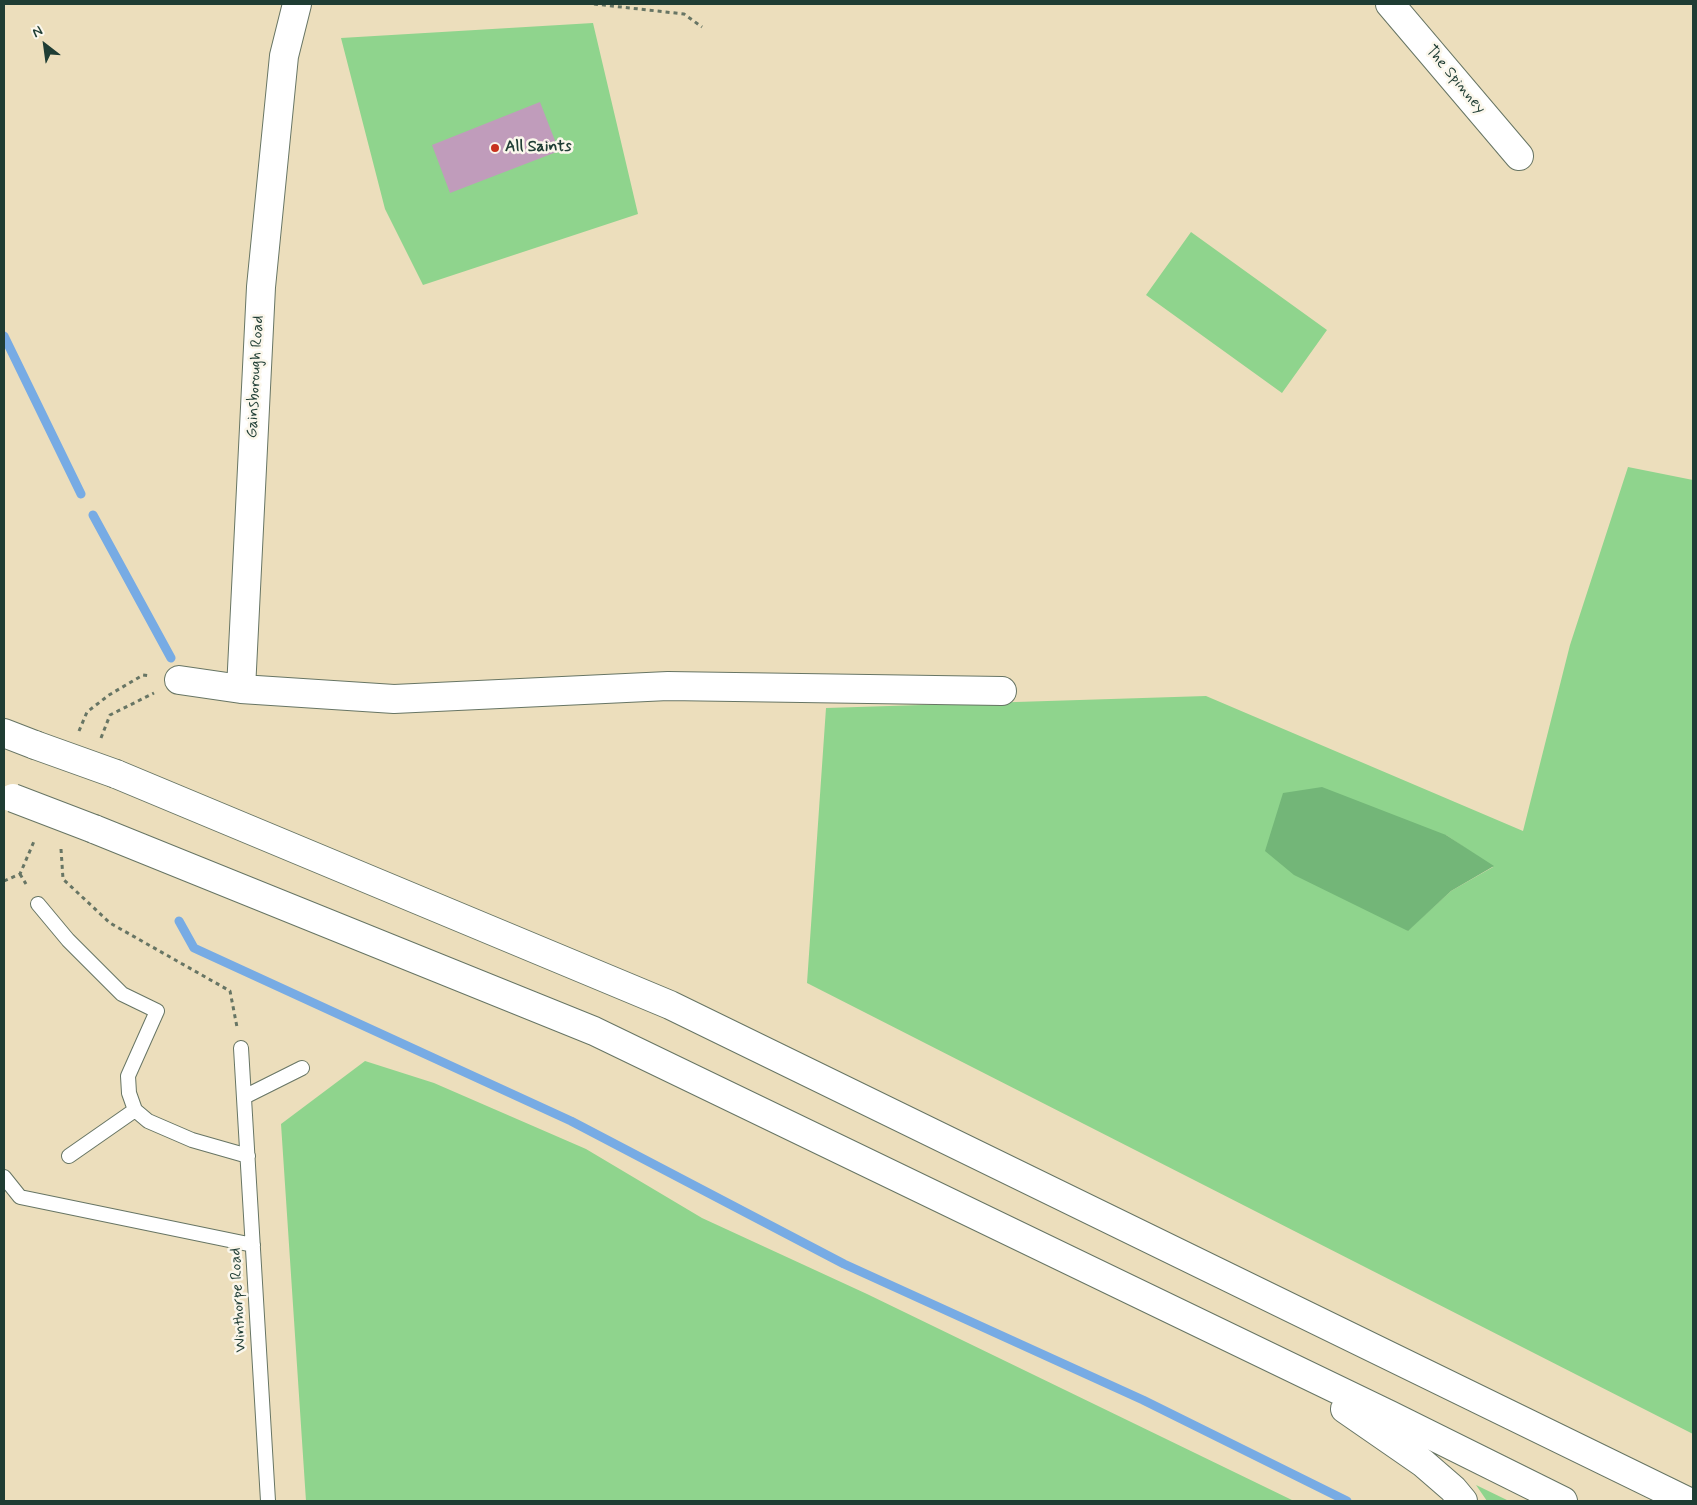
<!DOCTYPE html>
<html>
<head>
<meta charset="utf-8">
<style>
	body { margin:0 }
	#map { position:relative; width:1697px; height:1505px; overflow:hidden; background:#ecdebc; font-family:Mynerve,sans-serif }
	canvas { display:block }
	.frame { position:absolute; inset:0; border:5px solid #1f3d34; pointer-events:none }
	.north { position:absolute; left:20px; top:20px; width:50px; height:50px; -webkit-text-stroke:4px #fbf7ec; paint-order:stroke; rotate:330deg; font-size:14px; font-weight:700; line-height:20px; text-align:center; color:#1f3d34 }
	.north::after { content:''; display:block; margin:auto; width:18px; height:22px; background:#1f3d34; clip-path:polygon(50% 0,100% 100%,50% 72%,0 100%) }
</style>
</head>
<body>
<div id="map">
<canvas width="1697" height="1505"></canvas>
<div class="frame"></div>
<div class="north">N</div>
</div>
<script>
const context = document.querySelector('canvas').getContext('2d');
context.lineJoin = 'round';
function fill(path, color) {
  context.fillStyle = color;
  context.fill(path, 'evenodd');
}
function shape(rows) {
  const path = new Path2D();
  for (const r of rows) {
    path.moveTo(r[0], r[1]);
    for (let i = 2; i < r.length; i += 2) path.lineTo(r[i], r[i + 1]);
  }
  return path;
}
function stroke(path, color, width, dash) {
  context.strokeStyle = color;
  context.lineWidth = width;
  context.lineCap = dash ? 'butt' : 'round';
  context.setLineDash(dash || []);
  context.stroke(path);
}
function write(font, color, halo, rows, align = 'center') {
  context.font = font + ' Mynerve,sans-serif';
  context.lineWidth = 5;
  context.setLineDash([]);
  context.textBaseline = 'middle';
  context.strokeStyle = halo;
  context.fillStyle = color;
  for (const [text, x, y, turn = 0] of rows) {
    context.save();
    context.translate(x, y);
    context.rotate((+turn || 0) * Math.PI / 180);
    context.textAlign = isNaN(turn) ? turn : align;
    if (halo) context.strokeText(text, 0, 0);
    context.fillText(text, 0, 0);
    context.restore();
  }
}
fill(shape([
	[593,23,638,214,423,285,385,209,341,38],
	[1191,232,1327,330,1282,393,1146,295],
	[1628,467,1693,480,1693,1434,807,983,826,708,1206,696,1523,831,1570,645],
	[1446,835,1493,867,1451,891,1407,931],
	[365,1061,434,1083,586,1149,702,1218,867,1294,1294,1501,306,1501,281,1124],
	[1476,1485,1509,1501,1487,1501]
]), '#8fd48d');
fill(shape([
	[1322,787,1446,835,1494,866,1451,891,1408,931,1294,875,1265,851,1283,793]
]), '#73b678');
stroke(shape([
	[4,336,81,494],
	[93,515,171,658],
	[179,921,194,948,571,1121,844,1264,1143,1400,1347,1501]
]), '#77abe4', 9);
fill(shape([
	[540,102,559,151,450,193,432,145]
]), '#c09cbb');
const service = shape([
	[38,904,68,940,122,994,157,1011,128,1076,129,1093,135,1110,148,1121,192,1140,248,1156],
	[241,1048,268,1501],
	[244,1097,302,1068],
	[69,1156,135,1110],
	[4,1177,20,1197,253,1245]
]);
const minor = shape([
	[1390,4,1519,156],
	[179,680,241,689,261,287,284,56,297,4],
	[241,689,394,699,668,686,1002,691]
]);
const trunk = shape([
	[4,733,35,745],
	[116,774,670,1005,1687,1501],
	[94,829,594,1031,1390,1415,1563,1501],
	[1345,1409,1423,1463,1453,1489,1463,1501]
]);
stroke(service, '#677564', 16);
stroke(minor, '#677564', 30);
stroke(trunk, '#677564', 30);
stroke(shape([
	[594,4,684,14,702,27],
	[79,731,87,712,109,695,143,675,151,676],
	[101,738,110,715,154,693],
	[61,849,63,879,110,923,230,991,237,1027],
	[20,874,26,884],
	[4,881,20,874,35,839]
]), '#677564', 3, [4, 4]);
stroke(service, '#fff', 14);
stroke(minor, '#fff', 28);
stroke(trunk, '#fff', 28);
const trunkBridge = shape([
	[35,745,116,774],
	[13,798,94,829]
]);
stroke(trunkBridge, '#677564', 30, []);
stroke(trunkBridge, '#fff', 28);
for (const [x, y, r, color] of [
	[495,148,5,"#c8321e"]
]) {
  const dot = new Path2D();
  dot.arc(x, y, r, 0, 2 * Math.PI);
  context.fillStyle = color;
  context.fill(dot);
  stroke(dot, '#fbf7ec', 2);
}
write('16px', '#1f3d34', '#fbf7ec', [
	["The Spinney",1455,80,50],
	["Gainsborough Road",256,377,-87],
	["Winthorpe Road",239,1300,-93]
]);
write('bold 16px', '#1f3d34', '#fbf7ec', [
	["All Saints",505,148]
], 'left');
</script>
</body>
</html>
